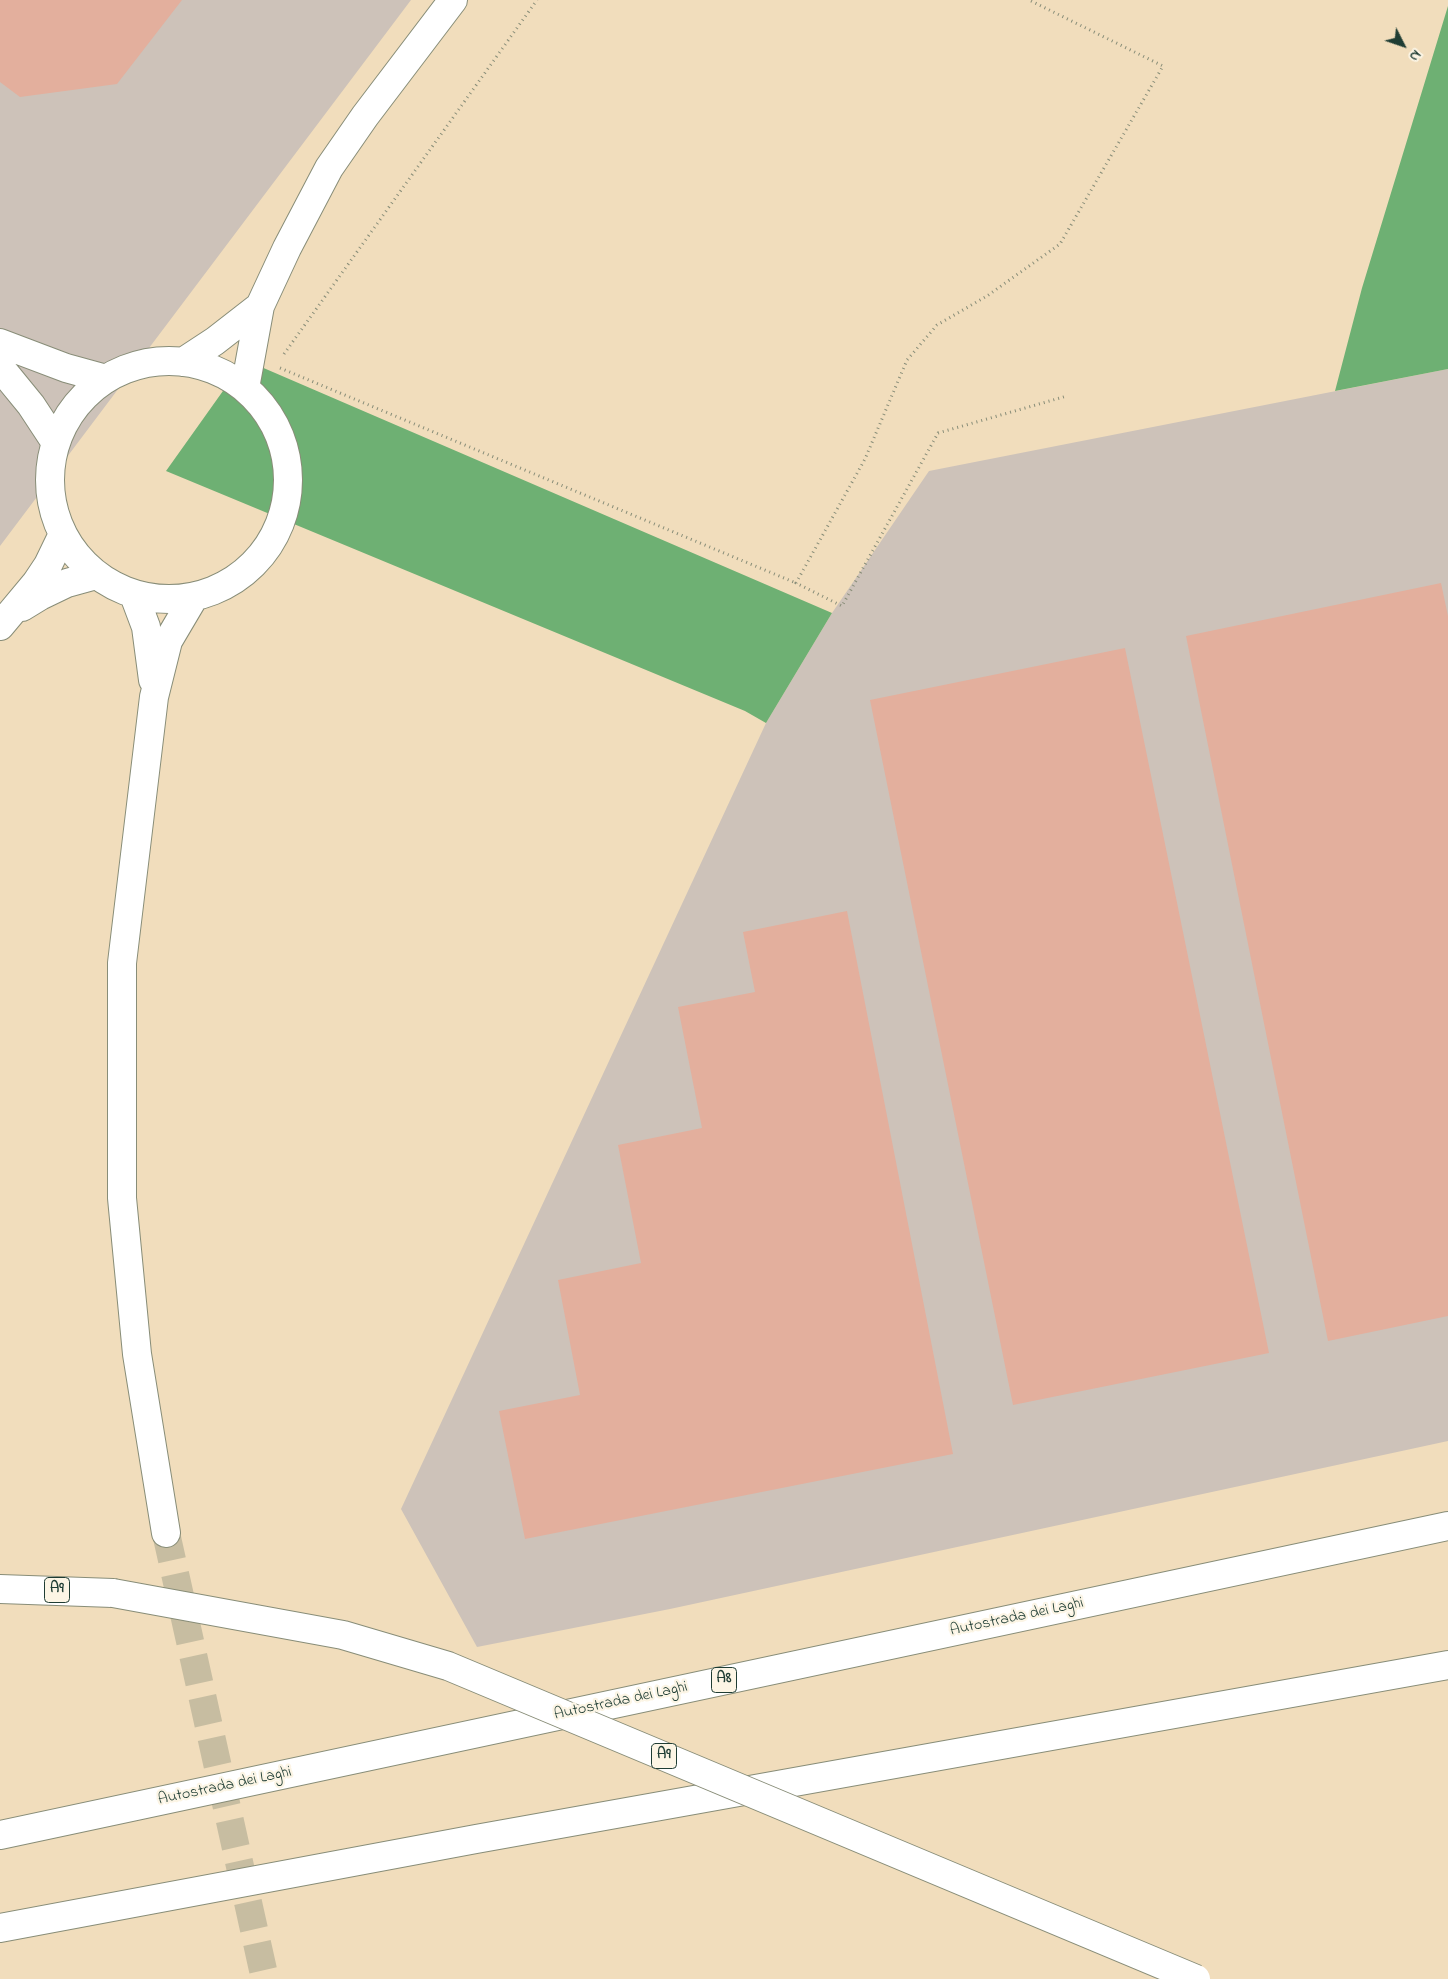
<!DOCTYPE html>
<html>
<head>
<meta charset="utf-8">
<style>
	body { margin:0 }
	#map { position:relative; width:1448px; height:1979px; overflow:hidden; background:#f1ddbc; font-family:"Indie Flower",sans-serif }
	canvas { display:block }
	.north { position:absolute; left:1378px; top:20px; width:50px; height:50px; -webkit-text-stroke:4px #fcf5e5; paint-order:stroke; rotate:131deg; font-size:14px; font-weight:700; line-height:20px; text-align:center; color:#1f3d34 }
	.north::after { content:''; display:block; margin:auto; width:18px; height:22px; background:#1f3d34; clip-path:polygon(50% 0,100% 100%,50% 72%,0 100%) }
</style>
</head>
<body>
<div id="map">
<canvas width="1448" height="1979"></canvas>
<div class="north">N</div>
</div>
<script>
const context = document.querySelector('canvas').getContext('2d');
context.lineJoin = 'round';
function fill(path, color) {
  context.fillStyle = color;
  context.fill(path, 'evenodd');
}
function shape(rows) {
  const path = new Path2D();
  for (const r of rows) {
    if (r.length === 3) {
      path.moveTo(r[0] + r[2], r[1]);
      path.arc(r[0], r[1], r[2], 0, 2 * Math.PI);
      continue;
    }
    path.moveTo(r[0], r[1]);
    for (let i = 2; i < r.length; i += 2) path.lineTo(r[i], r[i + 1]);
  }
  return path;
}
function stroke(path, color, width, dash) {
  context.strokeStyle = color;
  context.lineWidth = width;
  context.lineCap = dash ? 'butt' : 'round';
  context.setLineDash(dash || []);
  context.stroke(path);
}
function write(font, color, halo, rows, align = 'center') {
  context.font = font + ' "Indie Flower",sans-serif';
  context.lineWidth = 4.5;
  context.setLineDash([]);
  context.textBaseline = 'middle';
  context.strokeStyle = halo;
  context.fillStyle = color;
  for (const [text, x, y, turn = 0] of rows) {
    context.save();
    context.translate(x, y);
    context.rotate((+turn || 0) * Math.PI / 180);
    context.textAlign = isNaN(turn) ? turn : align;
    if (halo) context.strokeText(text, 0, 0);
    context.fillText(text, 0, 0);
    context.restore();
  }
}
fill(shape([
	[0,0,411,0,0,546],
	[1448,369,1448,1441,670,1609,477,1647,401,1509,766,723,832,613,929,471]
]), '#cdc2b9');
fill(shape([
	[1448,6,1448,369,1335,391,1362,288],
	[245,360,832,613,766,723,745,711,166,471]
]), '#6eb073');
fill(shape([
	[0,0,182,0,117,84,20,97,0,82],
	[1441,583,1448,616,1448,1316,1328,1341,1186,636],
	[1125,648,1269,1353,1013,1405,870,700],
	[847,911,953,1454,525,1539,499,1411,580,1395,558,1280,641,1263,618,1145,702,1128,678,1007,755,992,743,932]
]), '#e3af9d');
stroke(shape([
	[166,1533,265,1979]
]), '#c7bda1', 28, [28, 14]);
const secondary = shape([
	[0,343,66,368,106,379],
	[169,480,119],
	[183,362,215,341,260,306],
	[0,367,31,405,56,443],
	[245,388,260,306,287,248,329,168,365,116,453,0],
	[134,595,146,627,153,680],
	[22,607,40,596,67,583,96,575],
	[0,626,36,583,48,565,63,534],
	[166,1533,137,1354,122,1198,122,963,154,697,168,641,194,597]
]);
const highway = shape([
	[0,1589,113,1593],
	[0,1835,1448,1526],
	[0,1928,476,1839,1448,1665]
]);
stroke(secondary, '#888d78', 30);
stroke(highway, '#888d78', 30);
stroke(shape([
	[1031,1,1163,66,1060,244,987,296,937,325,907,360,865,459,796,583,842,606,938,433,1067,396],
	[284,354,537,0],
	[280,368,796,583]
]), '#888d78', 3, [1, 4]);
stroke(secondary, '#fff', 28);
stroke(highway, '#fff', 28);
const highwayBridge = shape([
	[113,1593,343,1635,448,1666,1196,1979]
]);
stroke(highwayBridge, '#888d78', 30, []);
stroke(highwayBridge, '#fff', 28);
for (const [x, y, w] of [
	[57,1590,25],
	[724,1680,25],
	[664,1756,25]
]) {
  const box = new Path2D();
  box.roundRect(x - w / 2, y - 12.5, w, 25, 4);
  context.fillStyle = '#fcf5e5';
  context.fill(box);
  stroke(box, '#1f3d34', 1);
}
write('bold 15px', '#1f3d34', null, [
	["A9",57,1590],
	["A8",724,1680],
	["A9",664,1756]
]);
write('16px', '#1f3d34', '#fcf5e5', [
	["Autostrada dei Laghi",1017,1618,-12],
	["Autostrada dei Laghi",621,1702,-12],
	["Autostrada dei Laghi",225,1787,-12]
]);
</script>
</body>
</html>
